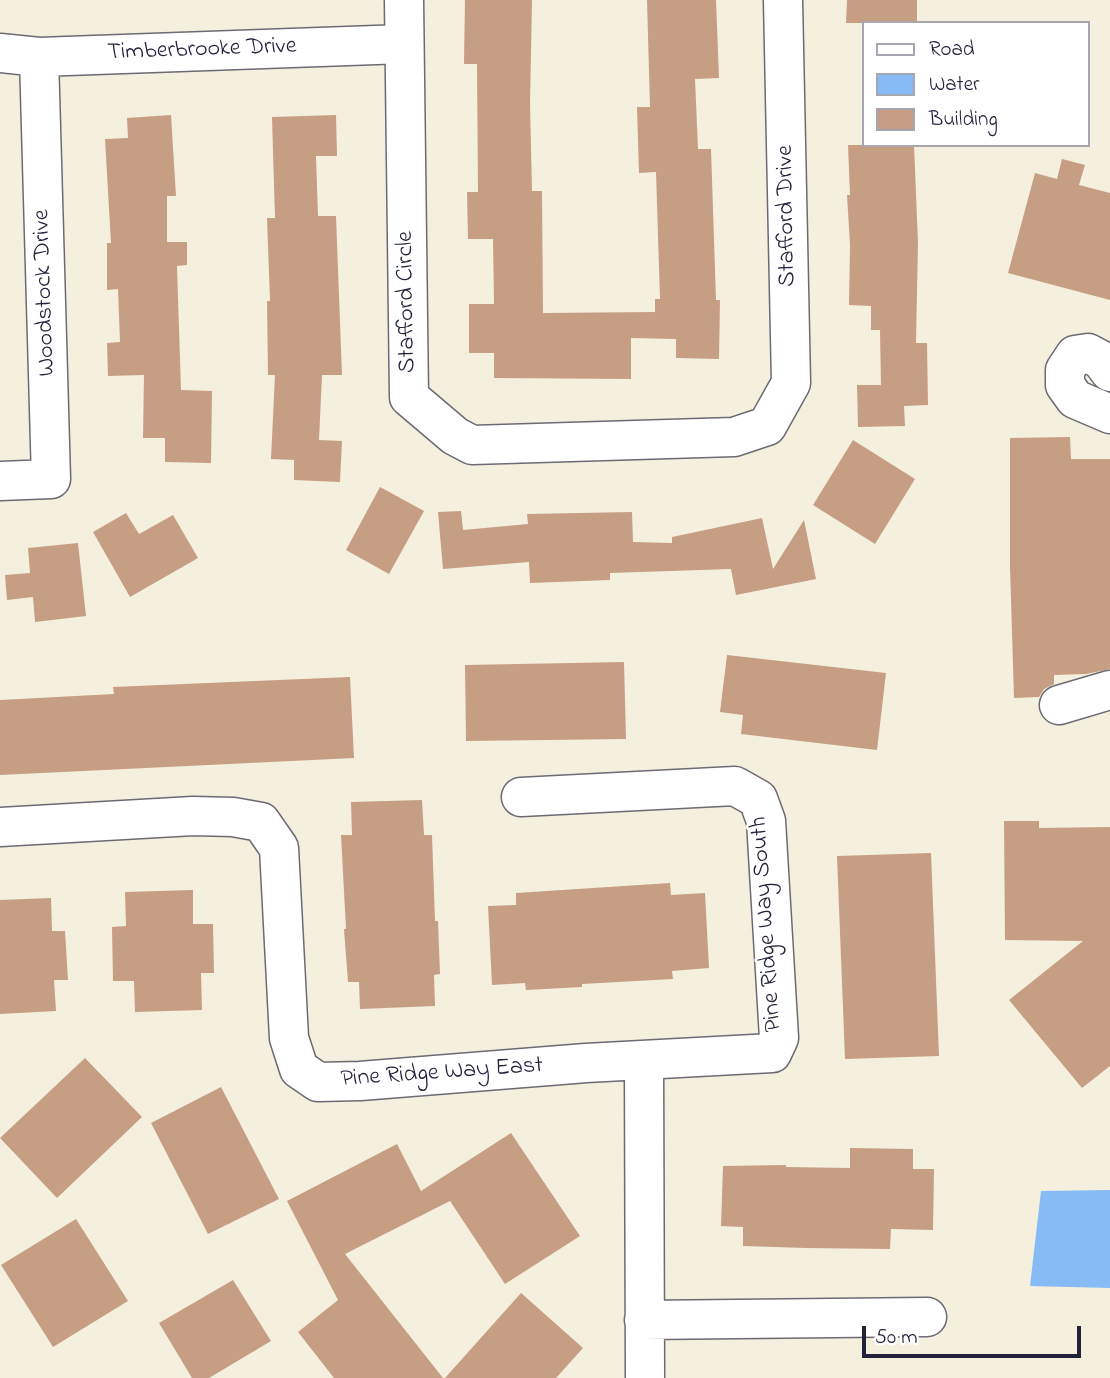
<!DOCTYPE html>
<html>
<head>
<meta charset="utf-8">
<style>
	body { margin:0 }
	#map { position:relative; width:1110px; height:1378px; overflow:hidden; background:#f5efde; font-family:"Indie Flower",sans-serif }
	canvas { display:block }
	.legend { position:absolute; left:862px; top:21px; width:228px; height:126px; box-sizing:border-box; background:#fff; border:2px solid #a7a7b1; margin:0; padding:9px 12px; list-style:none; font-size:21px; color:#22223b }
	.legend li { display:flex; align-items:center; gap:14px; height:35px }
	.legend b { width:35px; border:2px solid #a7a7b1 }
	.scale { position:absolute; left:862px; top:1326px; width:219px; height:32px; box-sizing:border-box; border:4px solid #22223b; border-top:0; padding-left:9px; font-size:21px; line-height:24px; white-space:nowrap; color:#22223b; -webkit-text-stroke:5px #fff; paint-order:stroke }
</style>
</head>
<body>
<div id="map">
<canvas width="1110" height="1378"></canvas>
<ul class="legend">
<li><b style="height:9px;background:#fff"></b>Road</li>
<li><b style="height:19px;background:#87bbf5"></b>Water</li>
<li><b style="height:19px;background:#c69e83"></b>Building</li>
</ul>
<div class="scale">50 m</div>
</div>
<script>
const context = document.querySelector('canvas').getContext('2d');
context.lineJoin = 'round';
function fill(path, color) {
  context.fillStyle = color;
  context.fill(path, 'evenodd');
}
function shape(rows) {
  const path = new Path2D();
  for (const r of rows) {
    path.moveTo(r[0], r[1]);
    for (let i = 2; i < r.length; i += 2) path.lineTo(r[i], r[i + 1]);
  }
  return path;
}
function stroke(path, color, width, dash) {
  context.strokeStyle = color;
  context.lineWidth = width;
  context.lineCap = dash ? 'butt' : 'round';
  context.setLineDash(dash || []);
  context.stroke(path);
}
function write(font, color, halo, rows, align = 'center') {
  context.font = font + ' "Indie Flower",sans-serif';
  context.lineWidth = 5;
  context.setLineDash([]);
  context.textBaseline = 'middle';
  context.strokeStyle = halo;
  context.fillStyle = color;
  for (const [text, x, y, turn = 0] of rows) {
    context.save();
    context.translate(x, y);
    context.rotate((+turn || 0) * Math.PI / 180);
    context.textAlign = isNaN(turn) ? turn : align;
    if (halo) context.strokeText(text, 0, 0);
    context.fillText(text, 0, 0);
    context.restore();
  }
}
fill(shape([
	[1110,1190,1110,1288,1030,1286,1041,1191]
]), '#87bbf5');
fill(shape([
	[465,0,532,0,530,104,532,191,542,191,543,313,655,312,655,299,660,299,656,172,639,173,637,107,650,107,647,0,716,0,719,78,695,79,698,149,711,149,716,300,720,300,719,359,676,358,676,339,631,338,631,379,494,378,494,353,469,353,469,304,494,304,493,239,468,239,467,192,478,192,477,64,464,64],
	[847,0,917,0,917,23,846,23],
	[171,115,176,196,167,196,167,242,187,242,187,265,177,266,181,390,212,391,211,463,165,462,165,438,143,438,144,375,108,376,107,343,120,342,118,289,107,290,107,243,111,243,105,139,128,138,127,118],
	[336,115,337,156,316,156,318,216,336,216,342,375,322,375,319,440,342,441,340,482,294,480,294,460,271,459,275,375,268,375,267,301,270,301,267,218,275,218,272,117],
	[848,145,914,145,918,243,916,343,927,343,928,405,904,406,905,426,858,427,857,385,881,385,880,330,871,330,871,306,849,305,850,245,847,195,850,195],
	[1062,159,1085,165,1079,185,1110,193,1110,300,1008,273,1035,173,1057,179],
	[1070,437,1071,459,1110,459,1110,669,1086,674,1054,675,1054,684,1044,689,1039,697,1014,698,1010,567,1010,438],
	[853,440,915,479,875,544,813,505],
	[380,487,424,511,389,574,346,550],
	[461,511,463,530,528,524,527,514,632,512,633,542,672,543,672,537,762,518,773,569,804,520,816,579,736,595,731,569,610,573,610,580,530,583,529,562,443,569,438,512],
	[126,513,139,534,173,515,198,558,130,597,93,532],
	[78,543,86,616,35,622,33,597,7,600,5,575,30,573,28,548],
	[727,655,886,673,877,750,741,734,743,715,720,712],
	[624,662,626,739,466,741,465,665],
	[350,677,354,758,0,775,0,700,114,694,113,687],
	[422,800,424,835,432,835,435,921,438,921,440,974,434,975,435,1006,360,1009,359,982,348,982,344,929,346,929,341,835,352,835,351,802],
	[1004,821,1039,821,1039,828,1110,827,1110,1066,1082,1088,1009,1000,1083,941,1005,940],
	[931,853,939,1056,845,1059,837,856],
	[670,883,671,895,705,893,709,968,672,971,673,979,582,984,582,987,526,990,525,983,492,985,488,906,516,905,516,893],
	[193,890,193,924,213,924,214,973,201,973,202,1010,135,1012,134,981,113,981,112,927,126,926,125,892],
	[51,898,52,931,65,931,68,980,54,980,56,1011,0,1014,0,900],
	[85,1058,142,1117,57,1198,0,1138],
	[221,1087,279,1199,208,1234,151,1123],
	[511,1133,580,1236,505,1284,450,1201,345,1254,443,1378,334,1378,298,1332,338,1300,287,1201,397,1144,421,1191],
	[850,1148,913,1149,913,1169,934,1169,933,1230,891,1229,890,1249,806,1248,743,1246,743,1227,721,1226,723,1166,786,1165,786,1167,850,1168],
	[76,1219,128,1301,53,1347,1,1265],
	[233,1280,271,1341,209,1378,192,1378,159,1323],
	[521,1293,583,1348,556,1378,445,1378]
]), '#c69e83');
const minor = shape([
	[404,0,409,397,455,436,472,445,734,437,767,426,791,383,783,0],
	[0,53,39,57,404,44],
	[1110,372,1101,360,1088,353,1075,355,1065,370,1065,385,1075,399,1110,414],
	[0,481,51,479,39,57],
	[1059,705,1110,690],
	[0,827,193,816,233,817,261,822,279,848,289,1038,299,1069,318,1082,360,1081,586,1063,772,1053,779,1038,766,821,758,799,735,786,521,797],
	[644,1060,645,1378],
	[644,1320,927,1317]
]);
stroke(minor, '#6c6a74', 41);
stroke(minor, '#fff', 38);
write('24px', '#22223b', '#fff', [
	["Timberbrooke Drive",202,51,-2],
	["Stafford Drive",788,216,-91],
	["Woodstock Drive",46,293,-92],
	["Stafford Circle",408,302,-91],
	["Pine Ridge Way South",768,924,-94],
	["Pine Ridge Way East",442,1074,-4]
]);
</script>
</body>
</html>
